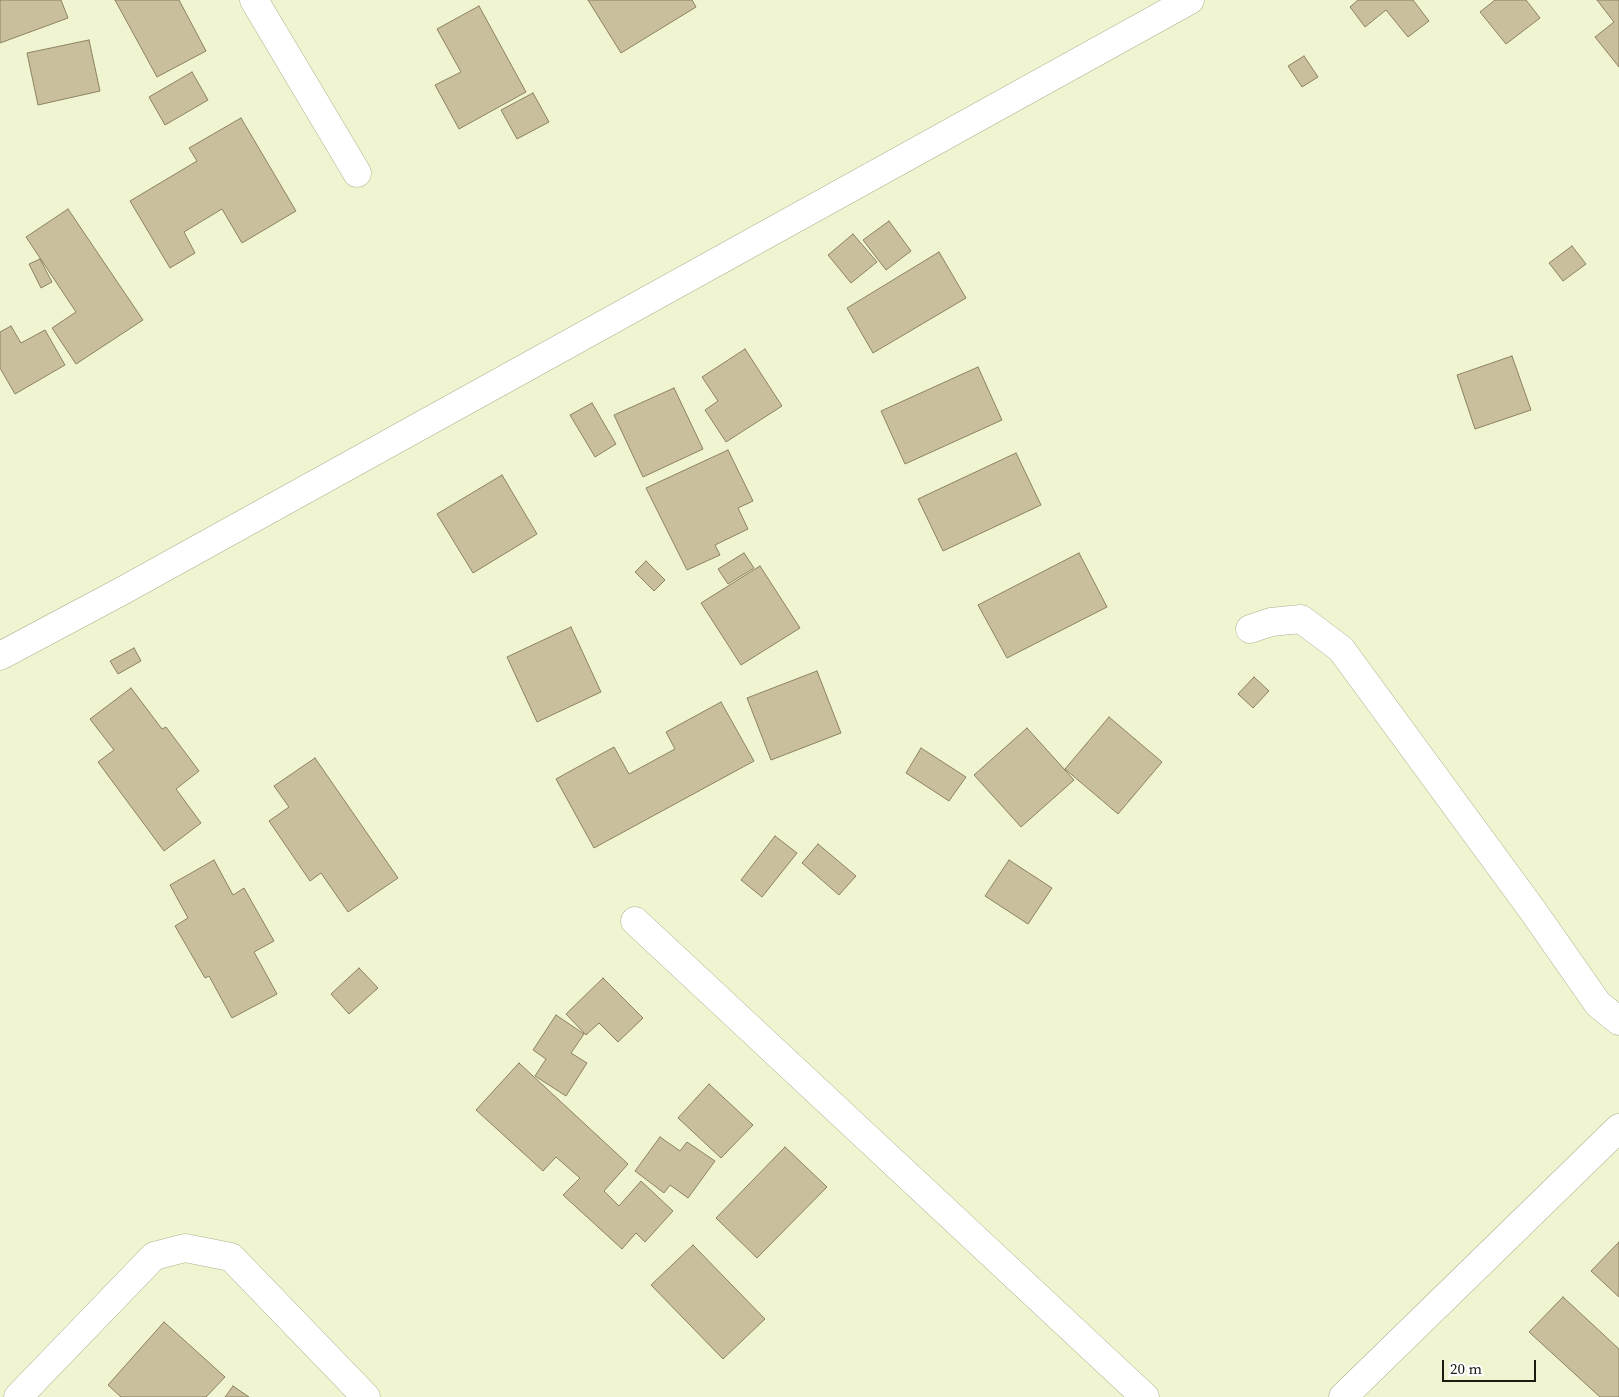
<!DOCTYPE html>
<html>
<head>
<meta charset="utf-8">
<style>
	body { margin:0 }
	#map { position:relative; width:1619px; height:1397px; overflow:hidden; background:#f0f4d0; font-family:"Source Serif 4",serif }
	canvas { display:block }
	.scale { position:absolute; left:1442px; top:1360px; width:94px; height:22px; box-sizing:border-box; border:2px solid #1b1c0f; border-top:0; padding-left:6px; font-size:15px; line-height:18px; white-space:nowrap; color:#1b1c0f; -webkit-text-stroke:4px #fff; paint-order:stroke }
</style>
</head>
<body>
<div id="map">
<canvas width="1619" height="1397"></canvas>
<div class="scale">20 m</div>
</div>
<script>
const context = document.querySelector('canvas').getContext('2d');
context.lineJoin = 'round';
function fill(path, color) {
  context.fillStyle = color;
  context.fill(path, 'evenodd');
}
function shape(rows) {
  const path = new Path2D();
  for (const r of rows) {
    path.moveTo(r[0], r[1]);
    for (let i = 2; i < r.length; i += 2) path.lineTo(r[i], r[i + 1]);
  }
  return path;
}
function stroke(path, color, width, dash) {
  context.strokeStyle = color;
  context.lineWidth = width;
  context.lineCap = dash ? 'butt' : 'round';
  context.setLineDash(dash || []);
  context.stroke(path);
}
const building = shape([
	[0,0,61,0,68,18,0,43,0,0],
	[115,0,179,0,206,51,157,77,115,0],
	[588,0,692,0,696,7,621,53,588,0],
	[1358,0,1413,0,1429,21,1408,37,1386,10,1365,27,1350,7,1358,0],
	[1495,0,1526,0,1540,18,1506,44,1480,12,1495,0],
	[1597,0,1619,0,1619,67,1595,37,1614,22,1597,0],
	[479,6,526,92,459,129,435,85,461,72,437,29,479,6],
	[89,40,100,91,38,105,27,53,89,40],
	[1304,56,1318,77,1302,87,1288,66,1304,56],
	[192,72,208,100,165,125,149,97,192,72],
	[533,93,549,122,517,139,501,110,533,93],
	[241,118,296,211,242,243,222,209,184,232,195,253,170,268,130,201,197,161,189,148,241,118],
	[68,209,143,320,76,364,52,328,76,312,26,237,68,209],
	[889,221,911,251,886,270,863,240,889,221],
	[853,234,877,262,851,283,828,255,853,234],
	[1572,246,1586,264,1563,281,1549,263,1572,246],
	[939,252,966,298,873,353,847,308,939,252],
	[40,259,52,282,41,288,29,264,40,259],
	[11,326,21,343,45,330,65,365,15,394,0,368,0,332,11,326],
	[745,349,782,406,726,442,705,410,718,401,702,377,745,349],
	[1512,356,1531,410,1475,429,1457,375,1512,356],
	[978,367,1002,420,905,464,881,411,978,367],
	[674,388,703,449,643,477,614,415,674,388],
	[592,403,616,444,595,457,570,415,592,403],
	[728,450,753,501,738,508,748,529,715,545,720,555,687,570,646,488,728,450],
	[1016,453,1041,505,943,551,918,499,1016,453],
	[502,475,537,534,473,573,437,514,502,475],
	[744,553,754,568,728,584,718,569,744,553],
	[1079,553,1107,607,1007,658,978,605,1079,553],
	[646,561,665,580,654,591,635,572,646,561],
	[760,566,800,628,741,665,701,603,760,566],
	[571,627,601,692,537,722,507,657,571,627],
	[134,648,141,661,118,674,110,661,134,648],
	[817,671,841,733,771,760,747,698,817,671],
	[1254,677,1269,691,1253,708,1238,694,1254,677],
	[131,688,162,729,166,727,199,771,176,789,201,823,164,851,98,762,114,750,90,719,131,688],
	[721,702,754,761,594,848,556,779,614,747,629,774,675,749,666,732,721,702],
	[1109,717,1162,762,1118,814,1065,769,1109,717],
	[1027,728,1074,780,1021,827,974,775,1027,728],
	[921,748,966,777,949,801,906,773,921,748],
	[315,758,398,878,348,912,321,873,310,881,269,821,289,807,274,786,315,758],
	[775,836,797,853,762,897,741,880,775,836],
	[818,844,856,876,839,895,802,863,818,844],
	[214,860,233,895,244,888,274,941,254,952,277,994,232,1018,209,976,205,978,175,926,188,918,170,885,214,860],
	[1009,860,1052,888,1028,924,985,896,1009,860],
	[359,968,378,988,349,1014,331,994,359,968],
	[603,978,643,1018,618,1042,599,1023,586,1035,566,1014,603,978],
	[556,1015,584,1034,571,1053,587,1063,566,1096,535,1076,546,1059,533,1050,556,1015],
	[519,1063,628,1164,604,1191,619,1206,641,1181,673,1211,645,1242,636,1233,622,1249,563,1195,580,1178,556,1157,543,1171,476,1110,519,1063],
	[709,1084,753,1125,721,1158,678,1118,709,1084],
	[660,1137,680,1151,687,1142,715,1161,688,1198,670,1185,664,1193,635,1171,660,1137],
	[785,1147,827,1187,757,1258,716,1218,785,1147],
	[1619,1242,1619,1297,1591,1271,1619,1242],
	[693,1245,765,1319,723,1359,651,1285,693,1245],
	[1563,1297,1619,1349,1619,1397,1600,1397,1529,1332,1563,1297],
	[164,1322,225,1377,206,1397,121,1397,108,1385,164,1322],
	[233,1386,249,1397,225,1397,233,1386]
]);
fill(building, '#c9bf9c');
stroke(building, '#8c8262', 1);
const minor = shape([
	[254,0,357,173],
	[1250,629,1271,622,1301,619,1341,649,1533,911,1598,1004,1619,1021],
	[0,656,122,591,1190,0],
	[635,921,1145,1397],
	[18,1397,154,1256,185,1248,231,1257,366,1397],
	[1343,1397,1619,1128]
]);
stroke(minor, '#acb08d', 29);
stroke(minor, '#fff', 28);
</script>
</body>
</html>
